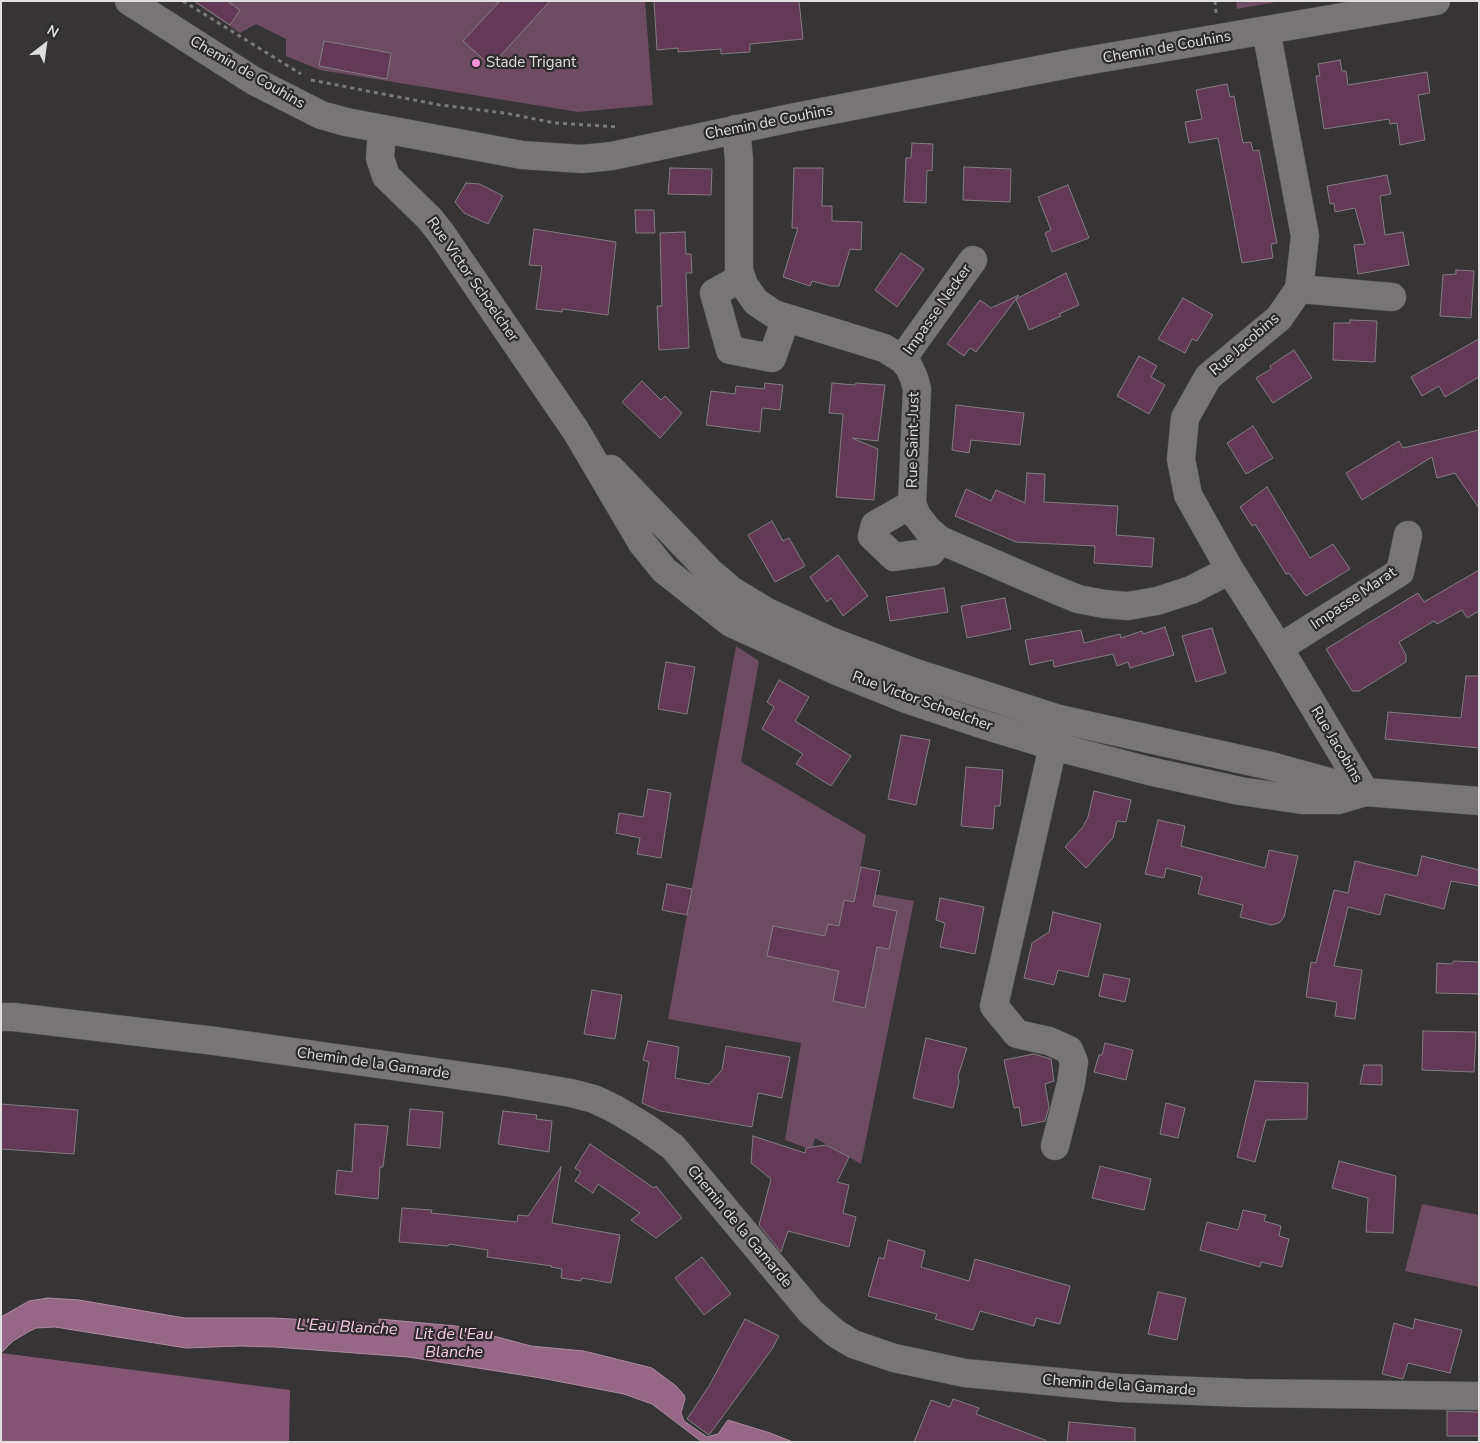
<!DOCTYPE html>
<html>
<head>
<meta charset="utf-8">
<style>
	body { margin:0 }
	#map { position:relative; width:1480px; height:1443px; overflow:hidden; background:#363435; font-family:"Nunito Sans",sans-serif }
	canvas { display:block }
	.frame { position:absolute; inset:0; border:2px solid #e0dedf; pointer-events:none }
	.north { position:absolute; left:20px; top:20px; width:50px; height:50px; -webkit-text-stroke:4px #2c2a2b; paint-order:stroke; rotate:30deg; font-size:14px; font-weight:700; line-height:20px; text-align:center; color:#e0dedf }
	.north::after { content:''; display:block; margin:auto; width:18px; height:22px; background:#e0dedf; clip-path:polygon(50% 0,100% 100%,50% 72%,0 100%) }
</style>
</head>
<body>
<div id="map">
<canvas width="1480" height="1443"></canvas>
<div class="frame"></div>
<div class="north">N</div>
</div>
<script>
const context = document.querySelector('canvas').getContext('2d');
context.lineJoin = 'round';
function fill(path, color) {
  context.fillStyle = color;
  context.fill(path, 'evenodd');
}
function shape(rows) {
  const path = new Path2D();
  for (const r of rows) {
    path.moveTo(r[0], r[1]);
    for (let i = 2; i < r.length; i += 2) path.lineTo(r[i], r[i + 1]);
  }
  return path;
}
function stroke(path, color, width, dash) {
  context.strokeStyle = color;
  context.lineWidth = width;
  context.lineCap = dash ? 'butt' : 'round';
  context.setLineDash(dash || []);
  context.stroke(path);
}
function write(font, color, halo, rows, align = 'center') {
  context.font = font + ' "Nunito Sans",sans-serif';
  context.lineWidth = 4.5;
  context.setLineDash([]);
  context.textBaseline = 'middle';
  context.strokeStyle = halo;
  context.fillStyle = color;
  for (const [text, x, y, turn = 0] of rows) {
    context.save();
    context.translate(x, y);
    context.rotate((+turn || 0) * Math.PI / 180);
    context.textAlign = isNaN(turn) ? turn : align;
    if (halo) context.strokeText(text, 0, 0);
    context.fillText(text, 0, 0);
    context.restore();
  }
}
fill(shape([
	[193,1,645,1,653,105,578,112,320,70,286,56,286,39,256,24,240,33],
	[1236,1,1281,1,1237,9],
	[736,646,759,661,741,762,866,835,856,891,914,901,861,1164,815,1138,812,1150,785,1140,801,1043,668,1019],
	[1422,1204,1479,1215,1479,1287,1405,1271]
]), '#6d4c61');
fill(shape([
	[1,1353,290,1390,289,1442,1,1442]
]), '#835572');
const water = shape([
	[48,1298,79,1300,185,1318,273,1318,379,1324,379,1319,456,1326,531,1346,584,1351,652,1368,676,1386,684,1395,685,1399,681,1413,684,1421,707,1437,718,1434,728,1420,770,1433,793,1442,702,1442,652,1404,624,1394,541,1378,408,1357,275,1347,240,1346,186,1348,55,1327,36,1328,28,1332,13,1341,1,1353,1,1317,29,1301,48,1298]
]);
fill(water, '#976886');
stroke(water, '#ad8ba1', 1);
const building = shape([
	[194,1,227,1,240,10,230,25,194,1],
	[500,1,550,1,491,66,463,41,500,1],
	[654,1,799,1,803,39,750,44,750,52,721,54,721,49,678,52,678,48,657,50,654,1],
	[324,41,391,53,387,79,319,66,324,41],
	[1340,60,1342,71,1346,71,1348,85,1427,72,1430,93,1418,95,1425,140,1400,145,1397,123,1390,124,1389,119,1324,129,1316,76,1320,76,1318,64,1340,60],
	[1227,84,1230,97,1234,96,1243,143,1251,142,1253,151,1259,150,1277,243,1271,244,1273,258,1242,263,1218,138,1189,143,1185,122,1202,119,1196,90,1227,84],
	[912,143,933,144,932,171,927,170,926,203,904,202,906,158,911,158,912,143],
	[964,167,1011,169,1010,202,963,200,964,167],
	[670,168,712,169,711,195,668,194,670,168],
	[794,168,823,168,822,206,832,206,832,221,862,222,861,250,850,249,839,286,831,286,812,281,810,286,783,277,798,228,792,228,794,168],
	[1387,175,1391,194,1380,196,1385,235,1403,232,1409,265,1358,274,1354,245,1365,244,1355,208,1335,212,1334,203,1330,204,1327,186,1387,175],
	[466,183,480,184,503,196,488,224,464,213,455,202,466,183],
	[1068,185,1089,238,1052,252,1045,233,1051,230,1038,197,1068,185],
	[635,210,654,210,655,233,636,233,635,210],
	[534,229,616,242,608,315,563,309,562,312,536,309,542,266,529,265,534,229],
	[685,232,686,254,691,254,692,273,686,273,689,348,659,350,657,306,662,306,660,233,685,232],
	[901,253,924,269,897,307,875,290,901,253],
	[1456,270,1474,271,1471,318,1440,316,1443,275,1456,274,1456,270],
	[1066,273,1079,305,1059,314,1061,316,1029,330,1016,299,976,352,970,348,964,356,947,344,980,300,991,308,1019,295,1016,299,1066,273],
	[1183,298,1213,315,1197,341,1192,339,1185,353,1158,339,1183,298],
	[1350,320,1377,321,1375,362,1333,360,1334,323,1350,323,1350,320],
	[1479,339,1479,377,1445,397,1439,386,1422,396,1411,377,1479,339],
	[1294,350,1312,378,1273,403,1256,378,1271,369,1270,366,1294,350],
	[1139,356,1157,366,1151,377,1165,385,1149,414,1117,396,1139,356],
	[642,381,661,400,665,396,682,413,660,438,622,402,642,381],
	[765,383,783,385,780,410,762,408,760,432,706,425,711,391,735,394,736,386,764,389,765,383],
	[832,383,855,385,856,383,885,385,878,441,852,438,878,449,874,500,836,497,843,414,829,413,832,383],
	[956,405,1024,413,1020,445,971,440,969,453,952,450,956,405],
	[1253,426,1273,458,1246,474,1227,443,1253,426],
	[1479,430,1479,508,1455,473,1437,478,1432,457,1362,500,1346,473,1399,441,1403,448,1479,430],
	[1027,473,1045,474,1044,502,1118,506,1116,535,1154,538,1152,567,1094,563,1095,546,1016,542,955,516,966,489,991,501,996,490,1025,503,1027,473],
	[1267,487,1310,558,1333,544,1350,569,1306,596,1289,573,1286,574,1255,524,1252,526,1240,507,1267,487],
	[772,521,783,541,789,538,805,566,775,582,748,535,772,521],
	[838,555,868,596,843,616,831,598,827,602,810,577,838,555],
	[1479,570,1479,611,1467,618,1462,610,1437,624,1434,621,1399,642,1406,655,1406,662,1359,691,1352,691,1326,649,1418,593,1424,602,1479,570],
	[944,588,948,612,890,621,886,597,944,588],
	[1005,598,1011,629,967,638,961,606,1005,598],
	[1165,627,1174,655,1130,668,1128,662,1117,666,1113,654,1054,667,1053,660,1030,665,1025,640,1081,630,1084,643,1120,634,1121,638,1142,631,1143,634,1165,627],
	[1212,628,1226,673,1196,682,1182,636,1212,628],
	[666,662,695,667,687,714,658,709,666,662],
	[1466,676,1479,676,1479,748,1385,739,1388,712,1461,718,1466,676],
	[779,680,809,697,795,721,851,756,831,786,796,764,803,754,762,729,774,707,767,702,779,680],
	[901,735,930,740,916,805,888,799,901,735],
	[966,767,1003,770,1000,806,995,806,993,829,961,826,966,767],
	[648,789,671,793,661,858,637,854,640,838,616,833,619,813,643,817,648,789],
	[1094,791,1131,800,1126,822,1117,821,1113,838,1086,868,1065,847,1083,827,1088,817,1094,791],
	[1158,820,1185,826,1181,846,1265,868,1269,850,1298,856,1284,917,1279,923,1271,925,1240,917,1243,905,1198,894,1202,877,1166,868,1164,878,1145,874,1158,820],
	[1422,856,1479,870,1479,886,1451,881,1444,909,1385,894,1380,915,1348,907,1334,966,1362,970,1355,1019,1335,1016,1337,1002,1306,997,1311,962,1316,963,1334,890,1348,893,1355,861,1417,876,1422,856],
	[861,867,880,871,873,906,897,911,889,949,877,947,865,1008,833,1001,839,971,767,956,773,926,825,936,828,924,839,926,844,900,854,902,861,867],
	[667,884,692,889,687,915,662,910,667,884],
	[940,898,984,907,975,954,940,947,945,923,936,920,940,898],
	[1053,912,1101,924,1088,977,1058,970,1054,985,1024,978,1032,943,1049,932,1053,912],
	[1454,961,1479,962,1479,994,1436,993,1437,963,1451,964,1454,961],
	[1104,974,1130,979,1125,1002,1099,996,1104,974],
	[592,990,622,995,615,1039,584,1034,592,990],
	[1423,1031,1476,1032,1474,1072,1422,1070,1423,1031],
	[926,1038,967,1048,958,1076,959,1082,953,1108,913,1098,926,1038],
	[648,1041,679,1047,675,1078,709,1084,722,1070,726,1046,790,1057,782,1098,758,1093,752,1127,660,1111,642,1103,649,1062,643,1060,648,1041],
	[1105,1043,1133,1050,1126,1080,1094,1072,1099,1055,1102,1055,1105,1043],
	[1034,1054,1051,1059,1054,1081,1045,1084,1049,1107,1045,1121,1022,1126,1019,1107,1014,1108,1004,1060,1034,1054],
	[1364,1065,1382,1065,1382,1085,1360,1084,1364,1065],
	[1255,1081,1308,1083,1307,1119,1266,1120,1255,1162,1237,1157,1255,1081],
	[1166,1103,1185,1108,1178,1138,1160,1134,1166,1103],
	[1,1104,78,1110,74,1154,1,1149,1,1104],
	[410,1109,443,1112,440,1148,407,1145,410,1109],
	[503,1111,537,1115,536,1119,552,1121,549,1152,498,1144,503,1111],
	[355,1124,388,1126,383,1167,380,1167,378,1199,335,1194,337,1170,352,1172,355,1124],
	[753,1136,805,1153,806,1148,826,1145,849,1157,837,1182,849,1185,843,1213,856,1217,849,1247,788,1231,781,1252,759,1225,771,1179,751,1163,753,1136],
	[590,1144,654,1188,656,1186,682,1218,656,1238,631,1220,640,1213,598,1184,593,1193,575,1181,581,1172,575,1168,590,1144],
	[1339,1161,1396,1176,1393,1233,1366,1232,1368,1198,1332,1188,1339,1161],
	[1100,1166,1151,1179,1144,1210,1092,1198,1100,1166],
	[561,1167,552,1223,620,1235,611,1283,582,1278,581,1281,561,1278,562,1269,551,1267,552,1266,487,1257,488,1250,449,1244,448,1246,399,1242,402,1208,432,1210,431,1213,517,1222,518,1215,528,1216,561,1167],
	[1243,1210,1266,1215,1264,1221,1281,1226,1279,1236,1289,1239,1282,1267,1261,1262,1260,1267,1200,1250,1207,1222,1238,1230,1243,1210],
	[888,1240,925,1251,921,1267,969,1281,975,1259,1070,1286,1060,1324,1036,1318,1034,1326,980,1311,973,1330,935,1319,937,1314,868,1296,879,1257,884,1259,888,1240],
	[702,1257,731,1294,704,1315,675,1278,702,1257],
	[1158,1292,1186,1298,1177,1340,1148,1334,1158,1292],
	[745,1319,779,1336,772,1349,709,1435,687,1419,709,1386,745,1319],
	[1415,1319,1462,1330,1450,1373,1408,1363,1403,1379,1382,1374,1394,1323,1413,1329,1415,1319],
	[953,1399,979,1408,976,1414,1045,1440,1045,1442,914,1442,931,1400,950,1407,953,1399],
	[1447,1411,1479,1412,1479,1436,1447,1436,1447,1411],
	[1069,1422,1135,1428,1135,1442,1067,1442,1069,1422]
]);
fill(building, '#643956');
stroke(building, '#817e80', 1);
const minor = shape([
	[129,1,254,81,321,115,346,122,522,155,582,159,612,156,791,118,1074,63,1436,1],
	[1266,30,1305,236,1299,289,1279,318,1208,377,1185,418,1181,459,1188,495,1230,570,1279,648,1365,792],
	[382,129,380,158,386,176,430,219,441,233,576,431,642,543,664,570,731,623,837,671,909,700,981,724,1053,746,1149,771,1240,791,1302,800,1338,800,1365,792],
	[736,129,739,159,739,270,744,285,756,302,774,314,884,348,902,359,909,367,914,378,917,389,912,504,917,516,928,530,940,540,1051,588,1078,599,1104,604,1128,606,1157,601,1191,590,1230,570],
	[741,278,714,293,730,350,772,358,786,318],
	[1299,289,1392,297],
	[902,359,973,260],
	[611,469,710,572,731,590,767,612,828,640,913,672,1059,719,1271,766,1365,792,1479,801],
	[912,504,875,525,872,536,894,557,931,552,940,540],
	[1279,648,1400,572,1408,535],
	[1053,746,994,1006,1017,1034,1049,1041,1069,1050,1074,1062,1071,1083,1055,1146],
	[1,1017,14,1017,215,1041,506,1082,571,1093,594,1099,615,1109,645,1127,673,1147,811,1312,835,1333,853,1344,894,1358,965,1373,1120,1388,1245,1393,1479,1396]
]);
stroke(minor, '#545253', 29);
stroke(shape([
	[183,1,301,74],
	[1215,1,1216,13],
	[311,80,440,105,505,113,555,123,618,127]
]), '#7a7879', 3, [4, 4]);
stroke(minor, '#787576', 28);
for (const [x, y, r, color] of [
	[476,63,5,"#f491d3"]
]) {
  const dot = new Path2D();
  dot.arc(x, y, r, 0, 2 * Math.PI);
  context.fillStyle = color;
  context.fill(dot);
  stroke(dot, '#2c2a2b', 2);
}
write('15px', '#e0dedf', '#2c2a2b', [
	["Chemin de Couhins",1167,48,-10],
	["Chemin de Couhins",247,73,30],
	["Chemin de Couhins",769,123,-11],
	["Rue Victor Schoelcher",472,280,55],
	["Impasse Necker",938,310,-55],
	["Rue Jacobins",1245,345,-41],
	["Rue Saint-Just",914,440,-89],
	["Impasse Marat",1354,599,-34],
	["Rue Victor Schoelcher",922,702,20],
	["Rue Jacobins",1336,745,59],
	["Chemin de la Gamarde",373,1064,8],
	["Chemin de la Gamarde",739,1227,50],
	["Chemin de la Gamarde",1119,1386,4]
]);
write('15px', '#e0dedf', '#2c2a2b', [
	["Stade Trigant",486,63]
], 'left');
write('italic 16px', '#fbcde9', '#2c2a2b', [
	["L'Eau Blanche",347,1328,3],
	["Lit de l'Eau",454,1335],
	["Blanche",454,1353]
]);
</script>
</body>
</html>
